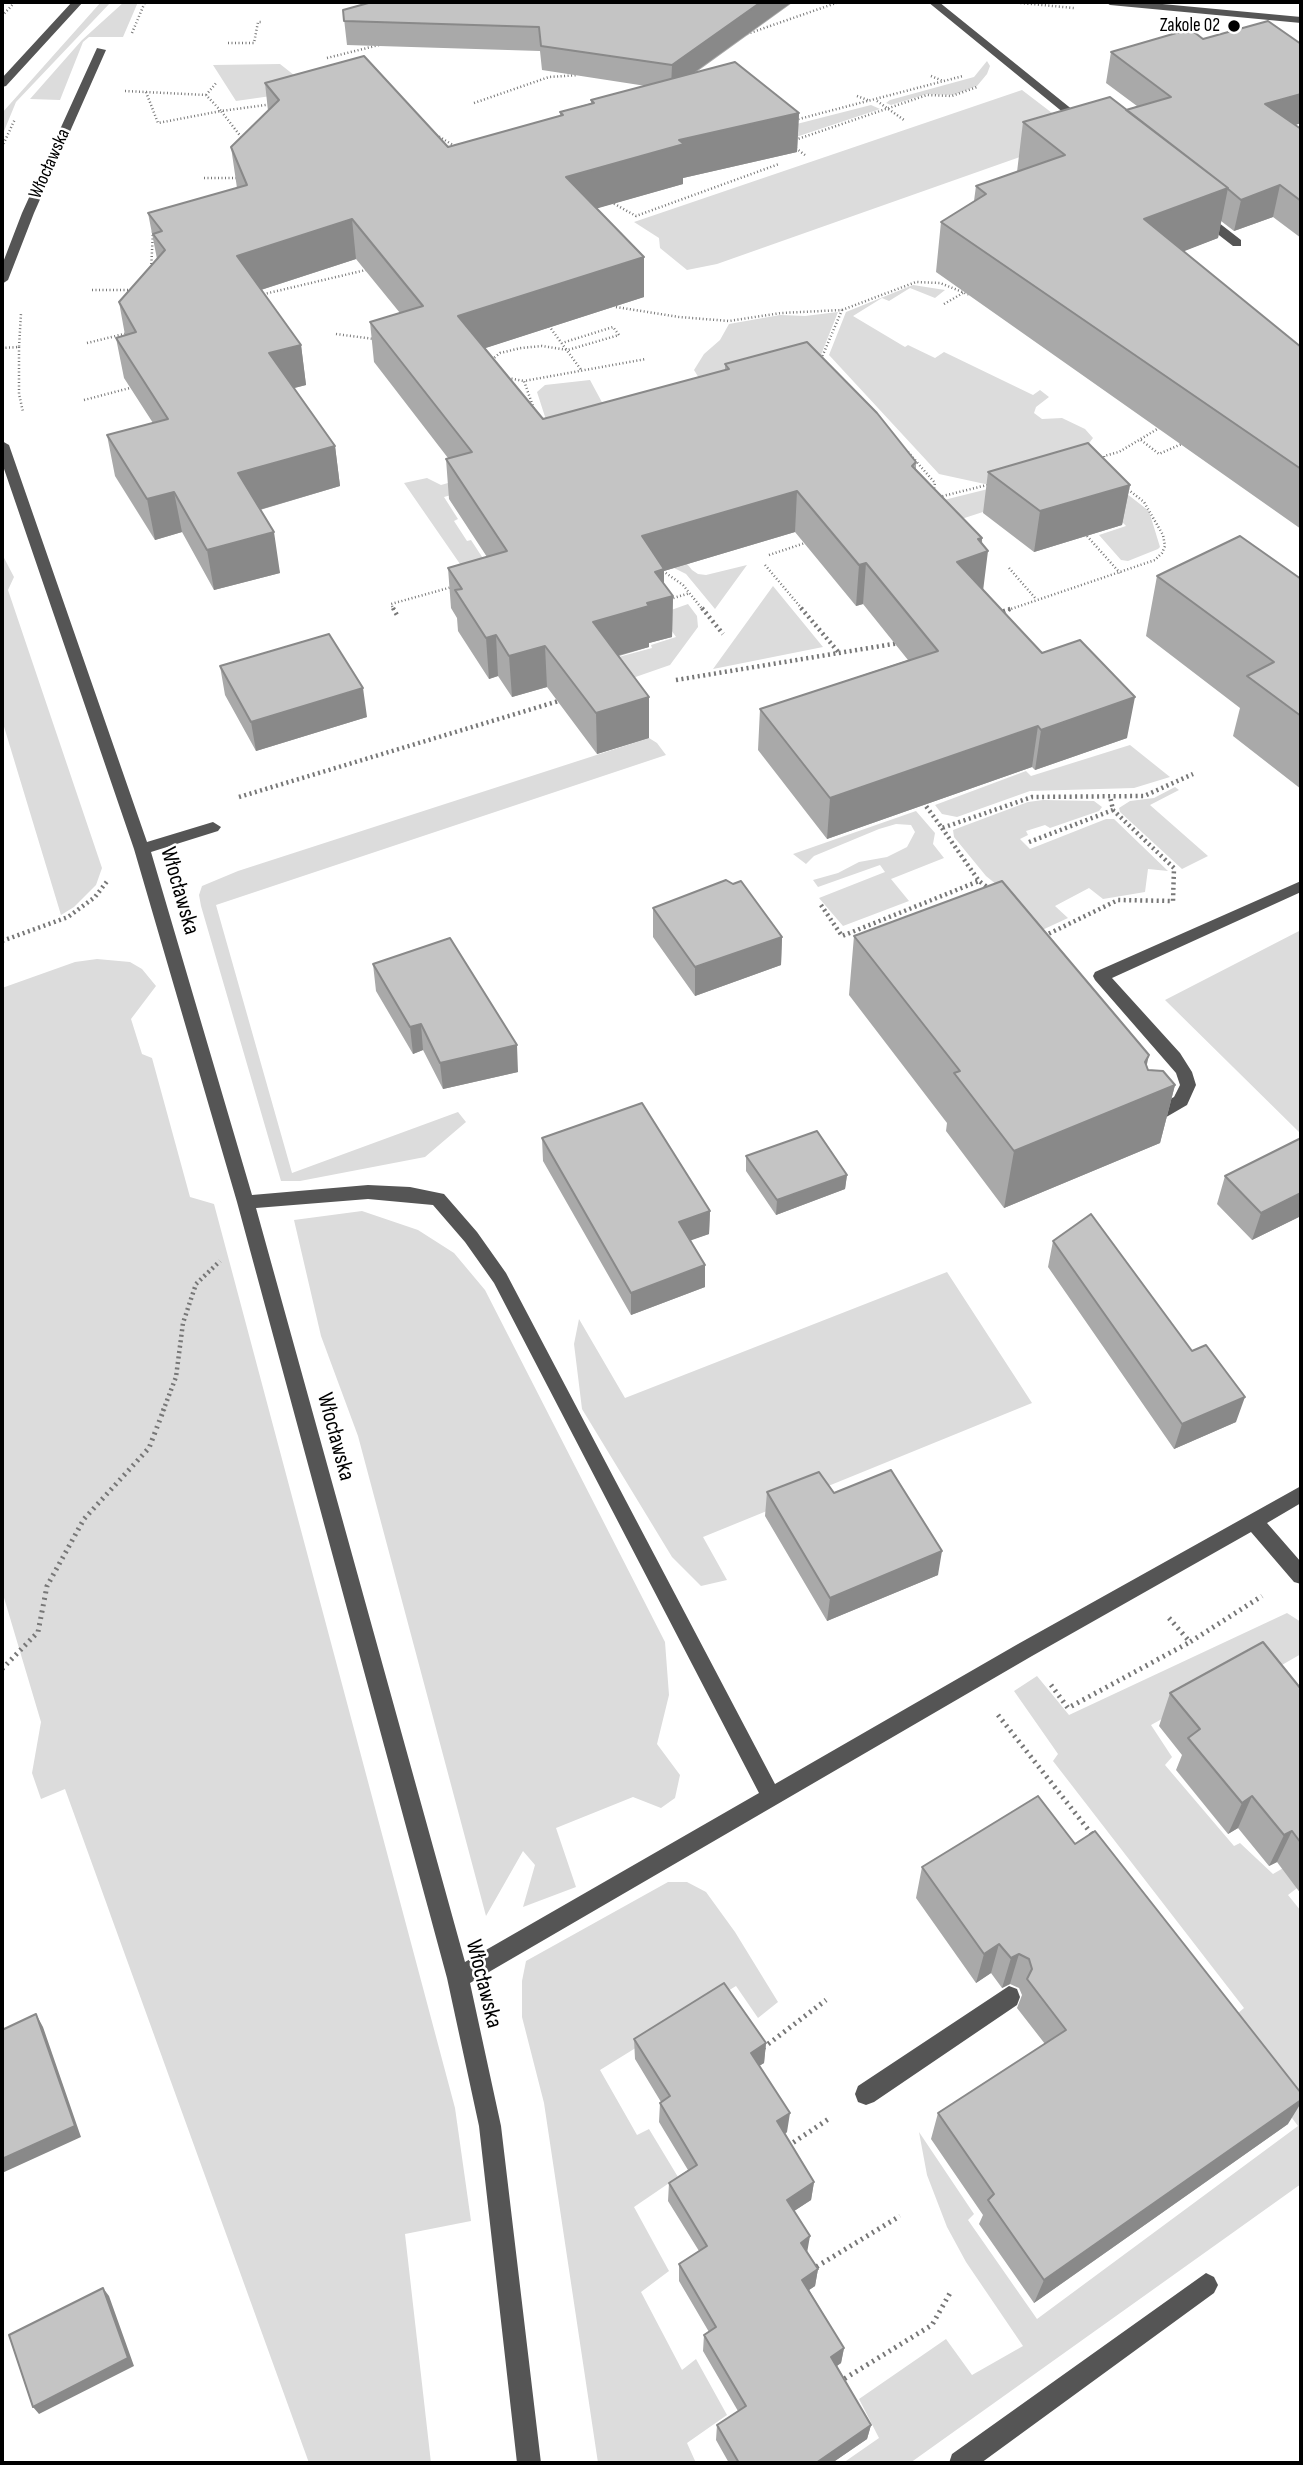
<!DOCTYPE html>
<html>
<head>
<meta charset="utf-8">
<style>
	body { margin:0 }
	#map { position:relative; width:1303px; height:2465px; overflow:hidden; background:#fff; font-family:"Sofia Sans Condensed",sans-serif }
	canvas { display:block }
	.frame { position:absolute; inset:0; border:4px solid #000; pointer-events:none }
</style>
</head>
<body>
<div id="map">
<canvas width="1303" height="2465"></canvas>
<div class="frame"></div>
</div>
<script>
const context = document.querySelector('canvas').getContext('2d');
context.lineJoin = 'round';
function fill(path, color) {
  context.fillStyle = color;
  context.fill(path, 'evenodd');
}
function shape(rows) {
  const path = new Path2D();
  for (const r of rows) {
    path.moveTo(r[0], r[1]);
    for (let i = 2; i < r.length; i += 2) path.lineTo(r[i], r[i + 1]);
  }
  return path;
}
function stroke(path, color, width, dash) {
  context.strokeStyle = color;
  context.lineWidth = width;
  context.lineCap = dash ? 'butt' : 'round';
  context.setLineDash(dash || []);
  context.stroke(path);
}
function write(font, color, halo, rows, align = 'center') {
  context.font = font + ' "Sofia Sans Condensed",sans-serif';
  context.lineWidth = 5;
  context.setLineDash([]);
  context.textBaseline = 'middle';
  context.strokeStyle = halo;
  context.fillStyle = color;
  for (const [text, x, y, turn = 0] of rows) {
    context.save();
    context.translate(x, y);
    context.rotate((+turn || 0) * Math.PI / 180);
    context.textAlign = isNaN(turn) ? turn : align;
    if (halo) context.strokeText(text, 0, 0);
    context.fillText(text, 0, 0);
    context.restore();
  }
}
fill(shape([
	[101,2,111,2,16,102,2,136,2,113],
	[124,2,138,2,123,37,89,37,83,42,60,100,30,99,82,40],
	[987,61,990,66,987,74,977,86,953,95,927,94,891,105,886,103,890,100,974,77],
	[280,64,313,90,236,101,213,65],
	[1022,90,1073,129,1068,140,717,264,687,270,660,248,659,238,634,222],
	[871,105,880,109,796,137,785,127],
	[913,285,945,290,935,298,910,288,889,301,882,298,853,316,905,347,908,345,935,358,944,352,1033,395,1040,390,1049,397,1036,407,1034,413,1042,419,1062,418,1085,429,1093,438,1087,446,1069,448,1063,452,1067,465,985,484,939,474,829,355,846,312],
	[838,312,821,355,709,385,702,383,694,370,704,354,720,340,729,324,780,315,805,316],
	[590,380,611,419,558,457,537,392,545,385],
	[1100,461,1100,473,1149,511,1160,547,1158,549,1128,561,1121,560,1099,535,1126,526,1107,506,1026,498,949,523,944,500],
	[469,477,469,490,444,497,458,519,454,521,467,541,471,540,488,566,469,577,404,483,427,478,441,485],
	[668,540,692,570,698,574,706,575,747,565,715,609,686,574,636,549],
	[2,554,14,577,8,590,102,868,96,885,74,907,61,915,2,720],
	[773,586,823,647,713,669],
	[688,604,697,616,698,627,670,665,601,689,574,669,652,648,651,645,676,637,660,614],
	[649,738,657,743,666,755,216,905,292,1173,458,1112,466,1122,425,1157,300,1181,281,1181,201,906,199,895,202,886,238,871],
	[1130,745,1170,777,1134,788,1030,791,957,817,942,814,935,805,1026,771,1031,776],
	[1175,787,1179,790,1150,805,1208,856,1182,869,1120,812,1119,808,1130,801,1154,798],
	[1043,800,1094,801,1102,807,1099,811,1050,828,1045,825,1026,831,1028,835,1020,839,1030,849,1106,819,1114,819,1168,871,1148,869,1145,892,1103,899,1089,888,1055,906,1068,918,1040,931,1018,902,986,876,954,837,953,830,1028,802],
	[916,811,935,833,933,844,944,858,891,879,909,901,843,926,819,898,885,872,880,865,818,887,813,880,838,873,859,862,887,857,907,847,915,832,911,825,896,824,879,829,814,856,806,864,793,854],
	[1301,930,1301,1134,1165,1000],
	[97,959,130,962,142,969,156,986,131,1019,142,1054,152,1058,190,1197,214,1204,455,2108,471,2221,405,2234,431,2463,309,2463,65,1789,41,1799,32,1773,41,1722,2,1591,2,988,75,962],
	[362,1211,418,1230,454,1253,485,1290,665,1642,669,1695,657,1744,680,1775,675,1798,661,1808,633,1797,556,1828,576,1887,523,1907,535,1865,523,1851,486,1916,358,1436,321,1336,294,1220],
	[947,1272,1032,1403,703,1537,727,1580,701,1586,672,1557,582,1409,574,1344,579,1319,625,1398],
	[1287,1613,1301,1622,1301,1654,1261,1677,1255,1668,1151,1725,1172,1757,1165,1765,1234,1846,1240,1843,1273,1874,1285,1867,1301,1885,1288,1895,1301,1911,1301,2184,910,2463,843,2463,879,2438,859,2399,946,2339,972,2375,1023,2346,966,2262,947,2227,927,2175,919,2132,974,2214,968,2220,1037,2319,1298,2126,1223,2026,1244,2008,1053,1761,1058,1754,1014,1691,1037,1676,1069,1715],
	[668,1882,687,1882,706,1892,735,1932,778,2002,758,2018,736,1986,600,2070,637,2135,649,2129,678,2177,634,2207,669,2271,641,2292,682,2370,696,2359,727,2415,687,2443,696,2463,598,2463,544,2103,522,2017,522,1981,526,1961]
]), '#dcdcdc');
stroke(shape([
	[1010,2,1074,8],
	[2,16,15,2],
	[132,33,145,2],
	[747,34,839,2],
	[228,43,254,43,258,22,262,22],
	[327,58,379,45],
	[931,76,943,81],
	[125,91,206,95,221,111,273,104],
	[146,92,158,123,221,111,245,142],
	[206,95,217,82],
	[857,96,870,101],
	[877,101,904,120],
	[474,103,549,77,578,75],
	[795,120,963,76],
	[433,133,458,148],
	[792,141,927,95,952,96,977,87],
	[793,146,805,155],
	[2,147,15,119],
	[204,178,238,178],
	[611,202,636,216,779,164],
	[151,271,153,231],
	[92,290,134,290],
	[260,295,370,269],
	[944,304,963,293],
	[616,307,679,317,729,321,781,313,842,310,822,357],
	[842,310,916,282,940,283,970,295],
	[549,326,582,371],
	[336,334,374,339],
	[87,343,128,333],
	[19,347,19,394,23,412],
	[2,348,19,347,21,313],
	[489,362,500,353,521,348,542,346,568,350,619,335,613,327,562,343],
	[508,378,524,381],
	[84,400,130,388],
	[535,412,524,381,646,359],
	[1141,440,1159,454,1186,442],
	[908,452,935,483,933,495],
	[1105,464,1104,456,1119,452,1164,425],
	[939,497,991,484],
	[1087,536,1120,573],
	[769,555,808,542],
	[765,565,803,610],
	[1009,568,1036,599],
	[660,569,683,585,703,610],
	[670,599,690,593],
	[394,610,391,604,452,587],
	[1008,610,1155,560,1162,553,1165,546,1163,535,1144,502,1125,487]
]), '#777', 2.5, [1, 2.5]);
stroke(shape([
	[393,608,397,615],
	[702,608,723,634],
	[801,608,840,654],
	[998,613,1013,608],
	[676,680,899,643],
	[239,797,562,700],
	[923,802,942,828,1032,797,1144,796,1193,774],
	[942,828,979,881,991,890],
	[1029,842,1113,810,1110,796],
	[821,905,842,936,979,881],
	[1044,936,1118,900,1173,901,1174,868,1113,810],
	[2,941,68,917,95,897,108,880],
	[163,1411,176,1377,183,1323,196,1284,220,1261]
]), '#777', 4.5, [2, 3.5]);
stroke(shape([
	[1169,1618,1190,1642,1262,1596],
	[2,1669,38,1632,47,1586,84,1519,149,1448,164,1409],
	[1051,1685,1068,1708,1190,1642],
	[998,1715,1094,1837],
	[763,2048,826,2000],
	[788,2146,830,2118],
	[811,2270,900,2216],
	[839,2382,932,2325,950,2293]
]), '#777', 5, [2, 4.5]);
fill(shape([
	[72,2,83,2,6,86,2,87,2,78,72,2],
	[928,2,939,2,1089,123,1089,127,1081,127,928,2],
	[1105,2,1141,2,1301,17,1301,23,1110,5,1105,2],
	[97,48,106,50,34,213,8,280,2,284,2,265,22,213,97,48],
	[1197,212,1205,212,1241,240,1241,246,1233,246,1197,218,1197,212],
	[2,441,9,445,147,842,213,822,221,827,218,831,151,852,252,1195,368,1185,410,1187,444,1194,477,1232,506,1273,775,1784,1018,1644,1301,1486,1301,1503,1267,1523,1301,1562,1301,1584,1294,1582,1251,1532,1032,1656,470,1983,501,2126,541,2463,517,2463,479,2126,447,1978,237,1202,134,849,2,463,2,441],
	[368,1199,433,1205,465,1242,494,1283,759,1793,465,1962,256,1208,368,1199],
	[1301,881,1301,892,1112,978,1180,1053,1192,1072,1196,1085,1187,1105,1156,1123,1144,1123,1142,1118,1144,1113,1174,1097,1180,1085,1176,1073,1095,980,1093,976,1095,972,1301,881],
	[1009,1986,1017,1989,1020,1997,1017,2005,874,2102,866,2105,858,2102,855,2094,858,2086,1009,1986],
	[1206,2273,1214,2277,1218,2285,1214,2293,981,2463,949,2463,952,2454,1206,2273]
]), '#555');
fill(shape([
	[792,3,695,73,799,113,797,152,683,178,683,184,597,208,644,297,485,348,543,419,725,370,725,364,916,462,916,469,982,538,983,590,1042,653,1127,738,1035,770,1032,767,827,839,758,750,760,709,908,660,863,604,856,606,795,532,664,571,664,584,673,596,672,637,649,643,649,647,619,656,649,697,649,738,597,754,547,687,512,697,498,676,489,679,458,631,457,618,451,608,448,568,487,557,449,499,446,459,448,458,374,362,370,322,400,313,356,259,261,290,301,345,306,385,294,388,335,446,340,486,260,510,280,573,214,590,182,532,155,540,115,476,107,435,153,423,124,378,116,338,125,335,119,302,157,259,148,213,237,188,231,147,268,111,265,83,448,147,560,116,560,112,591,103,591,100,646,86,542,70,540,51,347,45,343,10],
	[1203,39,1301,44,1301,123,1296,125,1301,129,1301,238,1273,217,1234,231,1221,221,1218,238,1183,251,1301,347,1301,529,936,272,941,222,974,201,976,186,1017,172,1023,122,1126,110,1137,106,1106,83,1111,52],
	[988,472,1130,485,1122,525,1034,552,983,513],
	[1157,576,1301,579,1301,789,1233,736,1240,708,1146,636],
	[220,666,367,717,256,751,225,695],
	[653,908,782,937,781,965,695,996,653,937],
	[854,936,1147,1066,1148,1070,1175,1085,1160,1143,1004,1208,946,1131,947,1123,849,995],
	[373,964,518,1072,443,1089,423,1050,413,1054,376,991],
	[542,1138,710,1211,709,1234,690,1240,705,1287,631,1315,543,1161],
	[1301,1138,1301,1216,1252,1240,1217,1204,1225,1176],
	[746,1156,847,1175,845,1189,776,1215,746,1171],
	[1053,1241,1236,1422,1174,1449,1048,1267],
	[767,1492,834,1493,938,1575,827,1621,765,1516],
	[1301,1689,1301,1894,1277,1862,1269,1866,1238,1828,1228,1834,1176,1770,1182,1755,1159,1726,1170,1693],
	[922,1867,1288,2124,1034,2303,979,2224,983,2215,931,2139,938,2113,1045,2044,1017,2008,1022,1995,1019,1988,1010,1984,1002,1988,991,1973,976,1983,916,1898],
	[634,2039,766,2043,764,2063,759,2066,787,2132,785,2134,814,2182,811,2200,794,2211,807,2252,818,2269,815,2286,809,2290,844,2348,841,2363,837,2366,871,2425,867,2439,832,2463,729,2463,716,2440,717,2425,738,2411,703,2351,704,2335,709,2332,679,2281,679,2264,699,2251,668,2201,669,2183,688,2170,659,2122,660,2103,661,2102,635,2059]
]), '#a9a9a9');
fill(shape([
	[761,2,792,2,671,89,672,65],
	[1301,94,1301,123,1259,136,1265,104],
	[799,113,797,152,683,178,683,184,567,217,566,177,679,140],
	[1280,185,1273,217,1234,231,1241,200],
	[1228,188,1218,238,1136,270,1144,219],
	[352,219,356,259,242,296,237,256],
	[644,257,644,297,461,356,458,316],
	[301,345,306,385,275,393,269,353],
	[335,446,340,486,245,514,238,473],
	[1130,485,1122,525,1034,552,1040,511],
	[797,491,795,532,664,571,664,598,673,596,672,637,649,643,649,647,594,662,593,622,642,536],
	[174,492,182,532,155,540,147,499],
	[274,532,280,573,214,590,207,550],
	[982,538,980,553,988,551,983,591,957,562,978,539],
	[866,563,863,604,856,606,859,565],
	[496,635,498,676,489,679,486,638],
	[545,646,547,687,512,697,509,656],
	[363,688,367,717,256,751,251,722],
	[649,697,649,738,597,754,596,713],
	[1135,697,1127,738,1035,770,1041,730],
	[1038,726,1032,767,827,839,830,798],
	[782,937,781,965,695,996,695,967],
	[421,1024,423,1050,413,1054,410,1027],
	[517,1045,518,1072,443,1089,440,1063],
	[1149,1055,1139,1100,1175,1085,1160,1143,1004,1208,1014,1151,1145,1062],
	[847,1175,845,1189,776,1215,777,1200],
	[1301,1193,1301,1216,1252,1240,1261,1213],
	[710,1211,709,1234,678,1245,679,1222],
	[705,1265,705,1287,631,1315,631,1293],
	[1245,1397,1236,1422,1174,1449,1182,1424],
	[942,1551,938,1575,827,1621,830,1598],
	[1252,1796,1238,1828,1228,1834,1242,1803],
	[1292,1831,1277,1862,1269,1866,1284,1835],
	[999,1944,991,1973,976,1983,984,1954],
	[1019,1954,1010,1984,1002,1988,1011,1958],
	[36,2014,43,2027,81,2137,2,2173,2,2159],
	[766,2043,764,2063,749,2072,751,2053],
	[1301,2100,1301,2103,1288,2124,1034,2303,1044,2280],
	[790,2113,787,2132,775,2140,777,2121],
	[814,2182,811,2200,785,2217,787,2200],
	[810,2236,807,2253,801,2243],
	[818,2269,815,2286,800,2296,802,2280],
	[103,2288,109,2296,134,2366,39,2414,33,2407],
	[844,2348,841,2363,828,2372,831,2357],
	[871,2425,867,2439,832,2463,816,2463]
]), '#898989');
const building = shape([
	[372,2,761,2,672,65,541,46,539,27,344,21,343,10,372,2],
	[1268,21,1301,44,1301,94,1265,104,1301,129,1301,201,1280,185,1241,200,1228,189,1228,188,1126,110,1171,97,1111,52,1190,29,1203,39,1268,21],
	[364,56,448,147,563,115,560,112,594,103,591,100,735,62,799,113,679,140,684,144,566,177,644,257,458,316,543,419,729,369,725,364,807,342,877,413,916,462,912,466,982,538,978,539,988,551,957,562,1042,653,1080,640,1135,697,1041,730,1038,726,830,798,760,709,938,651,866,563,859,565,797,491,642,536,664,569,655,572,673,596,647,603,649,606,593,622,649,697,596,713,545,646,509,656,496,635,486,638,455,590,462,589,448,568,507,551,446,459,472,452,370,322,423,306,352,219,237,256,301,345,269,353,335,446,238,473,274,532,207,550,174,492,147,499,107,435,168,419,116,338,136,332,119,302,165,250,153,234,162,231,148,213,247,185,231,147,279,100,265,83,364,56],
	[1110,97,1228,188,1144,219,1301,347,1301,469,941,222,986,194,976,186,1065,155,1023,122,1110,97],
	[1088,443,1130,485,1040,511,988,472,1088,443],
	[1240,536,1301,579,1301,716,1247,676,1274,662,1157,576,1240,536],
	[329,634,363,688,251,722,220,666,329,634],
	[726,880,733,884,741,881,782,937,695,967,653,908,726,880],
	[1002,881,1149,1055,1145,1062,1148,1070,1163,1071,1175,1085,1014,1151,954,1073,960,1071,854,936,1002,881],
	[450,938,517,1045,440,1063,421,1024,410,1027,373,964,450,938],
	[642,1103,710,1211,679,1222,705,1265,631,1293,542,1138,642,1103],
	[817,1131,847,1175,777,1200,746,1156,817,1131],
	[1301,1138,1301,1193,1261,1213,1225,1176,1301,1138],
	[1091,1214,1192,1351,1206,1345,1245,1397,1182,1424,1053,1241,1091,1214],
	[891,1470,942,1551,830,1598,767,1492,819,1472,834,1493,891,1470],
	[1263,1642,1301,1689,1301,1843,1292,1831,1284,1835,1252,1796,1242,1803,1188,1738,1200,1729,1170,1693,1263,1642],
	[1038,1796,1075,1844,1095,1831,1301,2093,1301,2100,1044,2280,988,2200,994,2194,938,2113,1066,2030,1027,1979,1032,1969,1029,1959,1019,1954,1011,1958,999,1944,984,1954,922,1867,1038,1796],
	[724,1983,766,2043,751,2053,790,2113,777,2121,814,2182,787,2200,810,2236,801,2243,818,2269,802,2280,844,2348,831,2357,871,2425,816,2463,739,2463,717,2425,746,2406,704,2335,716,2327,679,2264,707,2246,669,2183,697,2165,660,2103,670,2096,634,2039,724,1983],
	[36,2014,75,2126,2,2159,2,2030,36,2014],
	[103,2288,128,2358,33,2407,9,2335,103,2288]
]);
fill(building, '#c4c4c4');
stroke(building, '#898989', 2);
for (const [x, y, r, color] of [
	[1234,26,7,"#000"]
]) {
  const dot = new Path2D();
  dot.arc(x, y, r, 0, 2 * Math.PI);
  context.fillStyle = color;
  context.fill(dot);
  stroke(dot, '#fff', 2.5);
}
write('19px', '#000', '#fff', [
	["Zakole 02",1220,26]
], 'right');
write('19px', '#000', '#fff', [
	["Włocławska",50,164,-66]
]);
write('23px', '#000', '#fff', [
	["Włocławska",179,891,74],
	["Włocławska",335,1437,75],
	["Włocławska",483,1984,76]
]);
</script>
</body>
</html>
